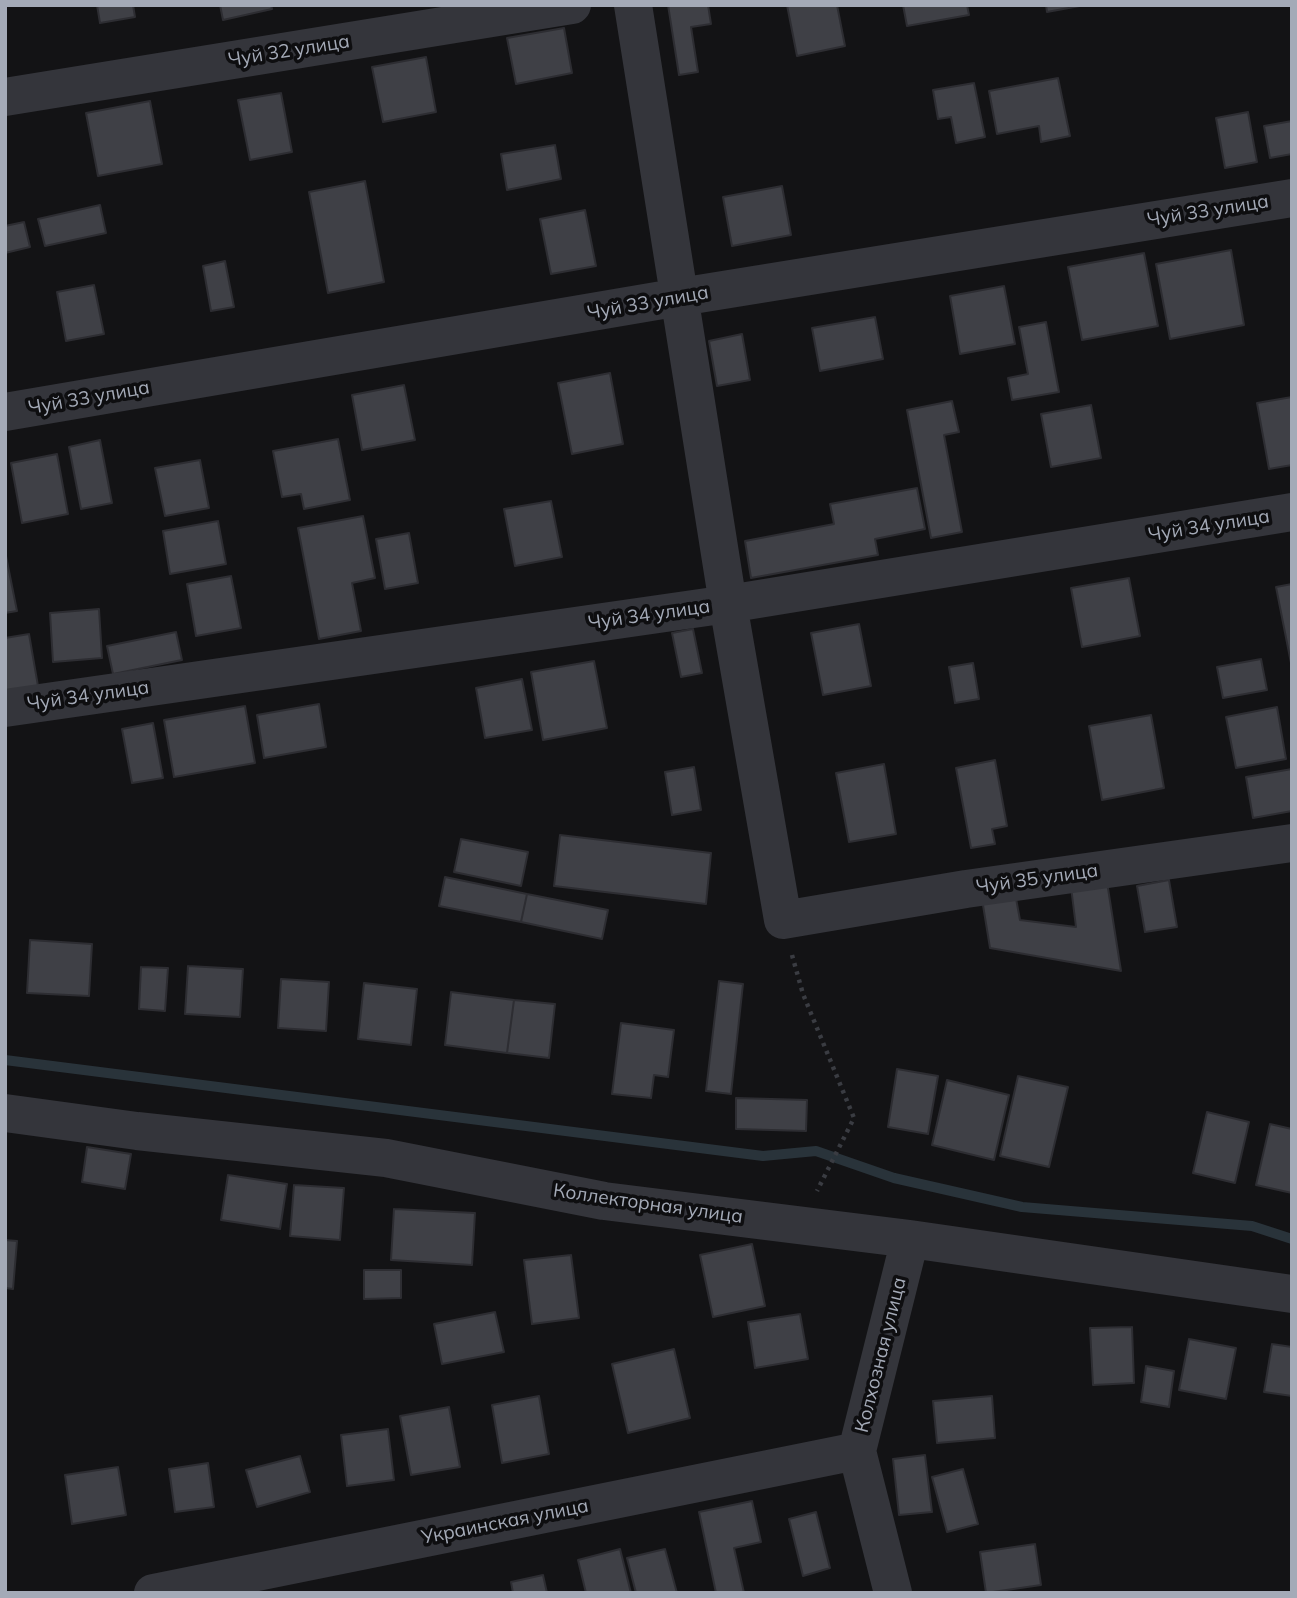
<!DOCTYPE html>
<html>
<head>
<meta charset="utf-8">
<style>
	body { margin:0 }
	#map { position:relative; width:1297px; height:1598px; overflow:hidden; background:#131315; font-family:Mulish,sans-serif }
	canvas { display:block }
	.frame { position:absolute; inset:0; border:7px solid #a4aab7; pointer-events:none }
</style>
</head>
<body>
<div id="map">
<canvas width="1297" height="1598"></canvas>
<div class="frame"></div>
</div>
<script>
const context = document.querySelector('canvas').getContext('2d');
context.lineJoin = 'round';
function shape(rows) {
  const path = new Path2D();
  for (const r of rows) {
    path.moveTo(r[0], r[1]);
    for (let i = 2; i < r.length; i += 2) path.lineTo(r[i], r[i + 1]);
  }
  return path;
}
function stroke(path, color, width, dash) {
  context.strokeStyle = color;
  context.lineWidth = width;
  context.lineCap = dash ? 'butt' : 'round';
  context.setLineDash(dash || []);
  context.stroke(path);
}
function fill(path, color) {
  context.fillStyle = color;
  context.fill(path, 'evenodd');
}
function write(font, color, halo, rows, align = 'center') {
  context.font = font + ' Mulish,sans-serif';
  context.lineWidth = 7;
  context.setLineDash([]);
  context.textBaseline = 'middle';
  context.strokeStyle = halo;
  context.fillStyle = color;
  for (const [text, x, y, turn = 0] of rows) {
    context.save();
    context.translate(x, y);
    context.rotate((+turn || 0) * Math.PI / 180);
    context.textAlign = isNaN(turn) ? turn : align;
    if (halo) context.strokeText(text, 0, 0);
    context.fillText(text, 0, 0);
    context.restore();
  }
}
stroke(shape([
	[5,1060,763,1156,816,1151,894,1178,1022,1207,1252,1226,1292,1239]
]), '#29333a', 10);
const building = shape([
	[97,5,133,5,135,17,100,23,97,5],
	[220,5,271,5,272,9,223,20,220,5],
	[668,5,708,5,711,24,691,27,698,72,679,75,668,5],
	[787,5,837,5,845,46,797,56,787,5],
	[903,5,967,5,969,15,907,26,903,5],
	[1046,5,1085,5,1047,12,1046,5],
	[564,28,572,73,516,84,507,38,564,28],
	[426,57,436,112,383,122,372,67,426,57],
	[1058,78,1070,136,1041,142,1039,126,997,134,989,91,1058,78],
	[974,83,985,137,956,143,951,117,938,119,933,90,974,83],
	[281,93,292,152,250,160,238,100,281,93],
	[150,101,162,164,98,176,86,113,150,101],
	[1248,112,1257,162,1225,168,1216,118,1248,112],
	[1292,121,1292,154,1270,158,1264,126,1292,121],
	[555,145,561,179,507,190,501,154,555,145],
	[365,181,384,282,328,293,309,192,365,181],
	[782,186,791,235,732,246,723,197,782,186],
	[100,205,106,233,45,246,38,219,100,205],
	[585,210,596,266,551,274,540,219,585,210],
	[24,222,30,247,5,253,5,226,24,222],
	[1231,250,1244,325,1170,339,1156,264,1231,250],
	[1144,253,1158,326,1082,340,1068,267,1144,253],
	[225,261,234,307,211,311,203,266,225,261],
	[94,285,104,334,66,341,57,292,94,285],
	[1004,286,1015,344,960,354,950,296,1004,286],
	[875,317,883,359,820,371,812,328,875,317],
	[1046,322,1059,392,1012,400,1008,378,1028,374,1019,327,1046,322],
	[742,334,750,380,717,386,709,341,742,334],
	[610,373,623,444,572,454,558,383,610,373],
	[404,385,415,440,362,450,352,395,404,385],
	[1292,397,1292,465,1269,469,1257,403,1292,397],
	[952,401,959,432,944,435,962,532,931,538,907,410,952,401],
	[1091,405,1101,458,1051,467,1041,414,1091,405],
	[338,439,350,500,304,509,301,494,282,497,273,451,338,439],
	[100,440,112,503,81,509,69,447,100,440],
	[57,454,68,514,22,523,11,463,57,454],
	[200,460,209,508,165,516,155,468,200,460],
	[917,488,925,529,875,539,878,555,751,578,745,541,834,524,830,504,917,488],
	[551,501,562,557,515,566,504,509,551,501],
	[363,516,375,578,352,583,361,631,319,639,298,528,363,516],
	[218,521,226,564,170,574,163,531,218,521],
	[409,533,418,583,385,589,376,539,409,533],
	[5,551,17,611,5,613,5,551],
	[231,576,241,628,196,636,187,584,231,576],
	[1129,578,1140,636,1082,647,1071,588,1129,578],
	[1292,584,1292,663,1291,663,1276,587,1292,584],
	[99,609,102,658,53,662,50,613,99,609],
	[859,624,871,686,823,695,811,633,859,624],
	[693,629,702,673,681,677,672,633,693,629],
	[176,632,182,660,113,674,107,646,176,632],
	[29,634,38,686,5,692,5,638,29,634],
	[1261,659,1267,690,1223,698,1217,667,1261,659],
	[594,661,607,728,543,740,531,672,594,661],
	[973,663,979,699,955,703,949,667,973,663],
	[522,679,532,730,485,738,476,688,522,679],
	[319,704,326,747,264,758,257,715,319,704],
	[245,706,255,763,174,777,164,720,245,706],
	[1277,707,1286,759,1236,768,1226,717,1277,707],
	[1151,715,1164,788,1102,800,1089,726,1151,715],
	[153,723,163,778,132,783,122,729,153,723],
	[995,760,1007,826,992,829,995,844,971,848,956,768,995,760],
	[884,764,896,834,849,842,836,773,884,764],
	[694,767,701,810,672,815,665,772,694,767],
	[1292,769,1292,811,1253,818,1246,777,1292,769],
	[560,835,711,853,706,904,554,886,560,835],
	[461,839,528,852,521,886,454,872,461,839],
	[445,877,527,894,521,922,439,906,445,877],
	[1169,880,1177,927,1145,932,1137,886,1169,880],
	[1107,882,1121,971,990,948,982,899,1015,893,1020,920,1076,927,1071,887,1107,882],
	[527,894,608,910,602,939,521,922,527,894],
	[30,940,92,944,89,996,27,993,30,940],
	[188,966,243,969,240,1017,185,1014,188,966],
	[141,967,168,968,165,1011,139,1009,141,967],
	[281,979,329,982,326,1031,278,1028,281,979],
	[719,981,743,984,731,1094,706,1091,719,981],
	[364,983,417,989,411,1045,358,1039,364,983],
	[451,992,514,1000,507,1053,445,1045,451,992],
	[514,1000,555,1004,549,1058,507,1053,514,1000],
	[621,1023,674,1030,668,1077,654,1075,651,1098,612,1094,621,1023],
	[897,1069,938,1076,928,1134,888,1127,897,1069],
	[1018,1076,1068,1087,1049,1167,1000,1156,1018,1076],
	[947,1080,1009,1095,994,1160,932,1145,947,1080],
	[736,1098,807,1100,806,1131,736,1129,736,1098],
	[1207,1112,1249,1122,1235,1183,1193,1173,1207,1112],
	[1270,1124,1292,1129,1292,1193,1256,1185,1270,1124],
	[87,1147,131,1154,125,1189,82,1182,87,1147],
	[228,1175,287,1184,280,1229,221,1220,228,1175],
	[294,1185,344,1188,340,1240,290,1236,294,1185],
	[394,1209,475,1213,472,1265,391,1260,394,1209],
	[5,1240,17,1241,13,1289,5,1288,5,1240],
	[752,1244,765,1306,713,1317,700,1255,752,1244],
	[571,1255,579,1318,532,1324,524,1260,571,1255],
	[364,1270,401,1270,401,1298,364,1299,364,1270],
	[495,1312,504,1352,442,1364,434,1324,495,1312],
	[800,1314,808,1359,755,1368,748,1322,800,1314],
	[1132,1327,1134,1383,1093,1385,1090,1328,1132,1327],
	[1189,1339,1236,1348,1226,1399,1179,1390,1189,1339],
	[1272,1344,1292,1347,1292,1396,1264,1392,1272,1344],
	[674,1349,690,1418,628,1433,612,1364,674,1349],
	[1146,1366,1174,1371,1169,1407,1141,1402,1146,1366],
	[539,1396,549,1454,502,1463,492,1405,539,1396],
	[992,1396,995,1438,937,1443,933,1401,992,1396],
	[449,1407,460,1467,411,1475,400,1416,449,1407],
	[388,1429,394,1480,347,1486,341,1435,388,1429],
	[925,1455,932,1512,899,1515,893,1459,925,1455],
	[300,1456,310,1492,257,1507,246,1470,300,1456],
	[208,1463,214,1507,175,1512,169,1469,208,1463],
	[118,1467,126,1515,72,1524,65,1475,118,1467],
	[963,1469,978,1524,947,1532,932,1477,963,1469],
	[752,1501,761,1542,734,1548,744,1593,716,1593,699,1512,752,1501],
	[816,1512,830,1568,803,1576,789,1519,816,1512],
	[1035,1544,1041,1585,986,1593,980,1552,1035,1544],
	[620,1549,631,1593,586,1593,578,1560,620,1549],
	[665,1549,677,1593,636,1593,627,1558,665,1549],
	[543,1575,547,1593,513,1593,511,1582,543,1575]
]);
fill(building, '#3f4046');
stroke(building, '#2d2d32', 2);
stroke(shape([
	[792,955,803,994,854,1118,817,1191]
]), '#3a3c42', 4.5, [3.5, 5]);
stroke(shape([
	[633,5,728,604,783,920,966,889,1292,843],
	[5,97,572,5],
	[5,412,680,297,1292,198],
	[5,708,728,604,1292,512],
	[5,1113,137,1131,386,1158,604,1201,910,1239,1292,1294],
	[153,1593,857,1451],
	[893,1593,857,1451,910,1239]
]), '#34353b', 38);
write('19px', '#a4aab7', '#0e0e10', [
	["Чуй 32 улица",289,51,-9],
	["Чуй 33 улица",1208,211,-9],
	["Чуй 33 улица",648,303,-10],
	["Чуй 33 улица",89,398,-10],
	["Чуй 34 улица",1209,526,-9],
	["Чуй 34 улица",649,615,-8],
	["Чуй 34 улица",88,696,-8],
	["Чуй 35 улица",1037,879,-8],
	["Коллекторная улица",648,1204,8],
	["Колхозная улица",881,1355,-76],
	["Украинская улица",505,1522,-11]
]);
</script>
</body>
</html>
